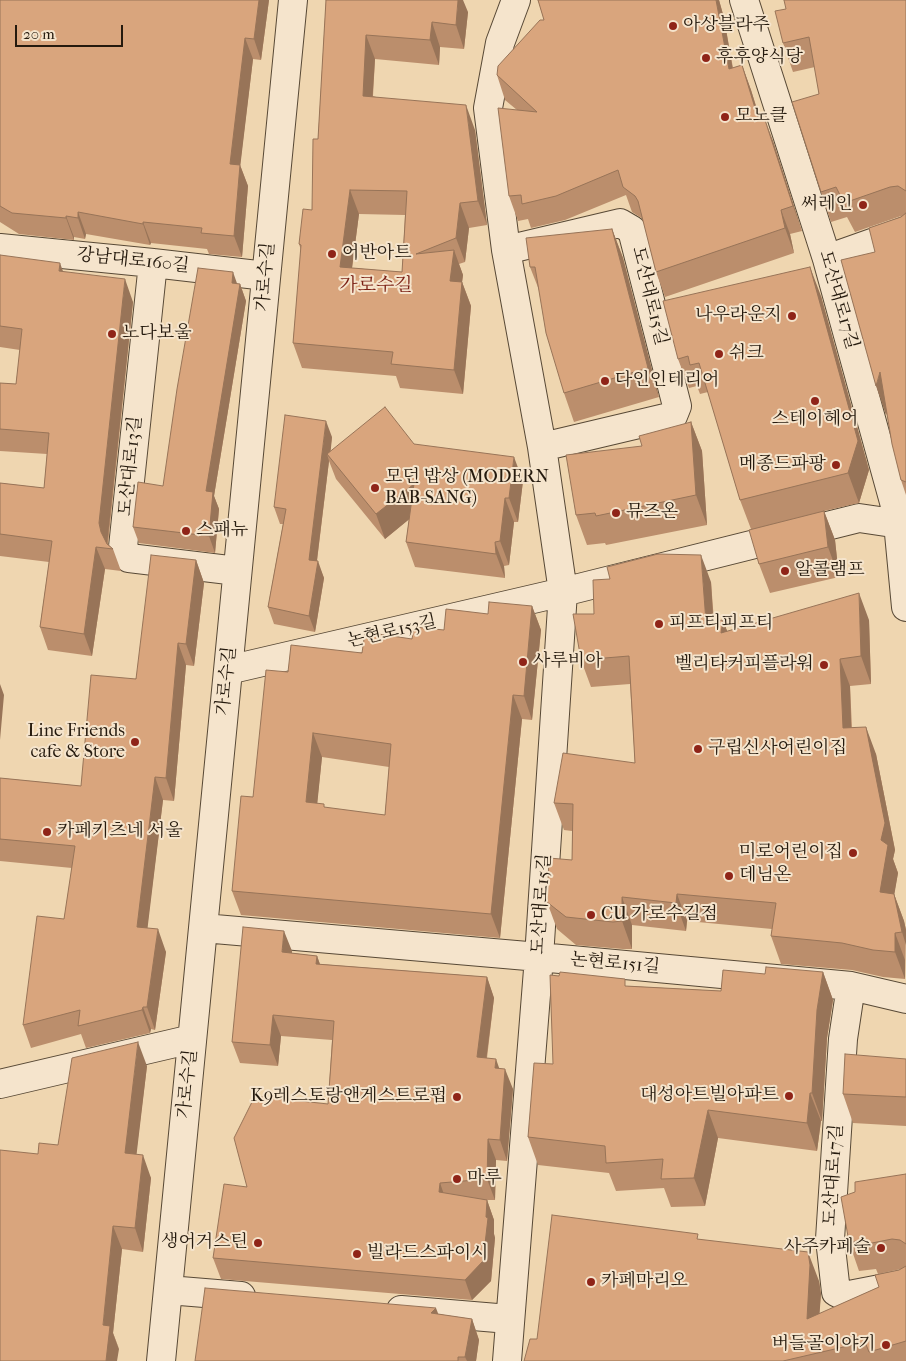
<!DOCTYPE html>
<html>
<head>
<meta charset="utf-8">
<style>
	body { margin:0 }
	#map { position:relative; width:906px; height:1361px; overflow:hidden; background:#efd6b0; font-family:"IM FELL French Canon",serif }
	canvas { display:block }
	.scale { position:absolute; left:15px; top:25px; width:108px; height:22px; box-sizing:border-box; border:2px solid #251a0e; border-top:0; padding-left:6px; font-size:15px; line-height:18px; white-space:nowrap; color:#251a0e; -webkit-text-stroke:4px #f5e4cc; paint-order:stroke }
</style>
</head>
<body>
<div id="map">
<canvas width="906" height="1361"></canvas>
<div class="scale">20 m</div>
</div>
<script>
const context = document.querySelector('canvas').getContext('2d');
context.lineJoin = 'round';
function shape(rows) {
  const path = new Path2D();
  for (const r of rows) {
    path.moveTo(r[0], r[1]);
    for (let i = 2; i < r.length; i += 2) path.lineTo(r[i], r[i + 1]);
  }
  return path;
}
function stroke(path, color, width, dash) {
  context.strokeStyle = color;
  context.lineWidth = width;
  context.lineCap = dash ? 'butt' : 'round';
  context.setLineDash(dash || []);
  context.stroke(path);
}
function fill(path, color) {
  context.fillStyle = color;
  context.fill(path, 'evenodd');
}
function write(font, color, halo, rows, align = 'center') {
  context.font = font + ' "IM FELL French Canon","Noto Serif KR",serif';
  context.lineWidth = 4;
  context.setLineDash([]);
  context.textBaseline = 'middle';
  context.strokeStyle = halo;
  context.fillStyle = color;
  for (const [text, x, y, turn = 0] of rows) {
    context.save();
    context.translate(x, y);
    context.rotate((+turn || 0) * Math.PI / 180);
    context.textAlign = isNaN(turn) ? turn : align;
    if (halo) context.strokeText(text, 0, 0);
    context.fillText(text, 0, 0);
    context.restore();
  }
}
const minor = shape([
	[744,0,827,259,894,502,898,523,906,607],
	[0,248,153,263,266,276],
	[506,250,620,223,632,230,677,406,673,416,542,447],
	[827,259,906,231],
	[153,263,123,547,129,558,237,571],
	[228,670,563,592,859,518,906,525],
	[203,928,539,957,851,986,906,999],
	[851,986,843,1039,830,1239,836,1292,844,1296,906,1284],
	[0,1084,192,1039],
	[168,1290,241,1296],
	[401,1310,509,1319],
	[161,1361,293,0],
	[507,1361,539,957,563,592,542,447,506,250,488,108,500,43,516,0]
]);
stroke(minor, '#584936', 30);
stroke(minor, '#f5e4cc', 28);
fill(shape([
	[0,0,269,0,261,60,253,59,240,165,248,186,242,257,209,254,207,249,151,243,150,245,86,234,85,239,74,237,74,240,19,234,0,222],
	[326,0,468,12,464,49,440,47,439,65,375,59,373,96,475,130,487,225,469,228,465,262,459,264,463,275,462,282,471,306,463,394,400,388,396,376,302,368,293,343,301,250,299,244,312,210,318,139],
	[359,214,405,215,402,272,352,268],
	[538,0,719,0,724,18,733,68,742,65,751,90,760,118,773,141,802,231,790,234,794,253,665,297,656,272,643,219,632,212,626,195,565,220,531,228,528,219,518,221,509,196,517,110,505,100,497,75,544,20],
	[906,0,906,495,901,480,887,413,886,415,875,252,901,216,855,232,847,217,831,222,821,192,819,94,815,67,793,72,783,43,786,9],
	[612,229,623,258,659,397,574,422,564,393,539,290,530,267],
	[0,255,63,272,133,302,108,544,113,549,121,571,105,569,92,656,48,650,40,627,49,562,0,556,0,483,44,488,47,454,0,451,0,383,16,384,20,350,0,347],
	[237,284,240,284,246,301,214,496,219,509,215,553,139,543,133,527,163,486],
	[821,296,869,470,859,503,824,511,835,540,839,577,770,593,759,564,751,529,740,500,708,392,700,394,697,386,689,388,678,359],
	[691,422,702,451,707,525,606,545,605,543,587,545,576,515,642,446],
	[332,437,330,451,414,444,523,481,518,522,514,522,509,565,504,566,505,578,415,567,406,542,409,519,385,539,336,479,329,461,317,561,324,578,315,632,274,624,268,607,283,524,280,524,274,507],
	[196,560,204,583,194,666,186,665,174,801,163,800,147,928,166,952,155,1030,151,1029,150,1033,86,1048,81,1034,31,1048,23,1025,64,919,72,868,0,861,0,778,81,786],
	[711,582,714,621,723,620,727,631,869,620,871,684,850,686,852,728,876,754,895,850,893,859,898,873,894,894,904,921,906,930,905,979,883,977,852,970,781,964,771,936,772,929,687,921,686,931,632,925,632,949,623,949,576,945,557,929,547,902,572,860,572,831,564,830,554,803,635,763,630,684,591,687,581,660],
	[532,606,541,630,532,720,522,719,500,938,241,915,232,891,253,797,288,672,444,630,488,614],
	[322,757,389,767,385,815,325,808,317,803],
	[292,951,292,953,317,956,320,964,487,977,494,998,487,1058,499,1068,513,1089,507,1161,496,1160,495,1200,487,1200,494,1220,494,1234,495,1238,491,1281,472,1300,221,1279,213,1258,247,1187,328,1104,332,1040,281,1036,278,1066,240,1063,232,1042],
	[823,972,833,1000,827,1038,822,1121,821,1121,817,1151,718,1138,705,1206,671,1207,664,1188,616,1191,609,1173,538,1165,528,1137,553,1064,628,986,721,991,765,974],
	[906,1059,906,1126,853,1123,843,1094],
	[147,1066,136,1154,151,1178,143,1252,122,1249,113,1333,119,1349,38,1154,58,1145],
	[906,1174,906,1361,524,1361,537,1339,699,1239,819,1281,821,1294,819,1314,879,1287,901,1269,878,1274,876,1269,859,1271,849,1242],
	[438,1314,472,1319,479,1340,476,1361,195,1361]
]), '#bb8e6c');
fill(shape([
	[259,0,269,0,261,60,254,39],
	[458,0,463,0,468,12,464,49,456,25],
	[716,0,719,0,724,18,737,94,729,69],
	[432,22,440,47,439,65,430,40],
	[366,35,375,59,371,120,363,96],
	[245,38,253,59,238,185,230,164],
	[742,65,751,90,767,143,758,118],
	[466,105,475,130,487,225,478,201],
	[764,117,773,141,802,231,793,206],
	[240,165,248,186,242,257,234,236],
	[350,190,359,214,349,291,340,267],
	[460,203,469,228,465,262,456,238],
	[781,210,790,234,794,253,785,228],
	[78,212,86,234,85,239,78,218],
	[66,216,74,237,74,240,66,218],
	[143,222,151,243,150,245,143,224],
	[612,229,623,258,659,397,648,368],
	[454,250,463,275,459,305,450,281],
	[60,263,68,285,59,271],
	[810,267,821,296,869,470,859,503,848,473],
	[233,272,239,289,240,284,246,301,214,496,219,509,215,553,209,536,206,491],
	[125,279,133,302,107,545,101,532,99,523],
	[462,282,471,306,463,394,454,370],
	[880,372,891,401,886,415,876,386],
	[326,421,332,437,330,458,327,454,329,461,315,576,309,560],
	[691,422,702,451,707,525,696,495],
	[514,457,523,481,518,522,509,498],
	[414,484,423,508,385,539,376,514],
	[505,498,514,522,509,565,500,541],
	[824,511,835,540,839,577,828,547],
	[495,542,504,566,505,578,496,554],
	[96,547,105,569,92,656,84,634],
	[701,555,711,582,715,649,706,622],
	[196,560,204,583,194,666,186,644],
	[318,561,324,578,315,632,309,616],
	[859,593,869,620,871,684,861,656],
	[532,606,541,630,532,720,524,696],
	[723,620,733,647,721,633],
	[178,643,186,665,174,801,166,778],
	[840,659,850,686,852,756,843,728],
	[0,684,4,695,0,740],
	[513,695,522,719,500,938,491,914],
	[866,727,876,754,895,850,893,859,898,873,890,920,880,892,881,840],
	[313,733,322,757,315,826,306,802],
	[155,777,163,800,145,949,137,927],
	[677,894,687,921,686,931,676,903],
	[894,894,904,921,906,930,906,945,902,932],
	[622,897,632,925,632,949,622,921],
	[158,929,166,952,155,1030,147,1007],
	[284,931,292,951,290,972,282,952],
	[895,933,905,960,905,979,895,952],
	[317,956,324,976,316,964],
	[823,972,833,1000,827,1038,822,1121,812,1093,817,1010],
	[487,977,494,998,484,1077,477,1057],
	[143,1007,151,1029,150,1033,142,1010],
	[273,1015,281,1036,278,1066,270,1045],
	[138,1042,147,1066,134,1176,125,1153],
	[496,1059,503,1079,495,1068],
	[505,1069,513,1089,507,1161,500,1140],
	[810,1093,821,1121,817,1151,807,1123],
	[708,1110,718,1138,705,1206,694,1178],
	[488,1139,496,1160,495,1200,487,1179],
	[143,1155,151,1178,143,1252,135,1228],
	[440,1183,447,1203,439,1192],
	[487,1200,494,1220,494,1234,495,1238,491,1281,472,1300,465,1280,486,1217],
	[113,1226,122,1249,113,1333,119,1349,117,1361,106,1361,103,1325],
	[808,1252,819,1281,821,1294,817,1348,807,1319],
	[436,1308,444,1329,431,1313],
	[472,1319,479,1340,476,1361,467,1361,465,1357]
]), '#987458');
const building = shape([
	[0,0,259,0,254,39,245,38,230,164,240,165,234,236,201,233,202,228,143,222,143,224,78,212,78,218,66,216,66,218,12,213,0,206,0,0],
	[326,0,458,0,456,25,432,22,430,40,366,35,363,96,466,105,478,201,460,203,456,238,416,254,454,250,450,281,462,282,454,370,391,364,393,352,293,343,301,245,299,244,303,209,312,210,313,139,318,139,326,0],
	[350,190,407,191,402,272,340,267,350,190],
	[538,0,716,0,729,69,742,65,758,118,764,117,793,206,781,210,785,228,656,272,638,201,635,196,623,187,618,170,556,196,522,204,521,195,509,196,498,108,537,112,497,75,498,66,540,20,544,20,538,0],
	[784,0,906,0,906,191,898,186,890,187,844,203,836,187,821,192,792,102,819,94,809,37,783,43,775,11,786,9,784,0],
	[906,213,906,482,901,480,892,444,880,372,876,386,841,260,875,252,869,228,901,217,906,213],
	[612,229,648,368,564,393,546,333,535,267,530,267,526,238,612,229],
	[0,255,60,263,59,271,125,279,99,523,101,532,107,544,113,549,96,547,84,634,40,627,52,541,0,534,0,483,44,488,49,433,0,429,0,383,16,384,22,329,0,326,0,255],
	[810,267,858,441,848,473,740,500,699,363,690,365,688,356,678,359,663,301,810,267],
	[198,268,233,272,232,283,240,284,206,491,213,492,209,536,133,527,138,482,163,486,177,389,198,268],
	[385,407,414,444,514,457,509,498,505,498,500,541,495,542,496,554,406,542,414,484,376,514,327,454,385,407],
	[285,415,326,421,309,560,318,561,309,616,268,607,286,509,274,507,285,415],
	[691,422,696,495,596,516,595,513,576,515,566,455,642,446,639,436,691,422],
	[824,511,828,547,759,564,749,530,824,511],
	[658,554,701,555,706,622,723,620,721,633,859,593,861,656,840,659,843,728,866,727,885,823,881,840,888,845,880,892,894,894,902,932,895,933,895,952,873,950,842,943,771,936,776,903,677,894,676,903,622,897,622,921,613,922,566,917,547,902,549,858,572,860,573,804,554,803,563,753,635,763,629,656,581,660,573,614,594,614,593,580,610,579,607,567,658,554],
	[151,555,196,560,186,644,178,643,166,778,155,777,137,927,158,929,147,1007,143,1007,142,1010,78,1026,80,1010,23,1025,37,916,64,919,75,846,0,839,0,778,81,786,91,675,136,679,151,555],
	[489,602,532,606,524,696,513,695,491,914,232,891,241,796,253,797,266,670,288,672,291,645,362,653,365,632,412,639,414,627,444,630,446,609,488,614,489,602],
	[313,733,391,744,385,815,324,807,324,804,306,802,313,733],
	[243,927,284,931,282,952,317,956,316,964,487,977,477,1057,496,1059,495,1068,505,1069,500,1140,488,1139,487,1179,440,1183,439,1192,487,1200,486,1217,488,1218,483,1261,465,1280,213,1258,224,1184,247,1187,234,1138,255,1096,328,1104,334,1021,273,1015,270,1045,232,1042,243,927],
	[766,967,823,972,817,1010,812,1093,810,1093,807,1123,708,1110,694,1178,661,1179,663,1159,606,1163,605,1146,528,1137,534,1063,553,1064,550,975,559,976,560,972,625,979,625,986,721,991,723,970,765,974,766,967],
	[138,1042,125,1153,143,1155,135,1228,113,1226,103,1325,110,1326,106,1361,0,1361,0,1150,38,1154,39,1143,58,1145,72,1058,138,1042],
	[845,1054,906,1059,906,1097,843,1094,845,1054],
	[906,1174,906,1244,900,1240,892,1239,867,1244,866,1240,849,1242,841,1197,855,1192,855,1182,906,1174],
	[552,1215,698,1234,697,1239,808,1252,810,1265,807,1319,879,1287,875,1275,899,1270,906,1266,906,1341,869,1352,865,1342,783,1361,524,1361,530,1339,537,1339,552,1215],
	[205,1288,436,1308,431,1313,472,1319,465,1357,458,1357,458,1361,195,1361,205,1288]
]);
fill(building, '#d9a57d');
stroke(building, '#987458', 1);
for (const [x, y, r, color] of [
	[673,26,5,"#8f2418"],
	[706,58,5,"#8f2418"],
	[725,117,5,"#8f2418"],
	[863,205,5,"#8f2418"],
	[332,254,5,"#8f2418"],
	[792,316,5,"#8f2418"],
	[112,334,5,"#8f2418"],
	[719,354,5,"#8f2418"],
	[605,381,5,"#8f2418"],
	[815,401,5,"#8f2418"],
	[836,465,5,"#8f2418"],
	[375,488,5,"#8f2418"],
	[616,513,5,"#8f2418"],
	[186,531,5,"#8f2418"],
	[785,571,5,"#8f2418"],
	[659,624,5,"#8f2418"],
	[523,662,5,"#8f2418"],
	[824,665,5,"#8f2418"],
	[135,742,5,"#8f2418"],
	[698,749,5,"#8f2418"],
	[47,832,5,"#8f2418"],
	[853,853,5,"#8f2418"],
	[729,876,5,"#8f2418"],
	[591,915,5,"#8f2418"],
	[789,1096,5,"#8f2418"],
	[457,1097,5,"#8f2418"],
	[457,1179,5,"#8f2418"],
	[258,1243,5,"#8f2418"],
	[881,1248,5,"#8f2418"],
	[357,1254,5,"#8f2418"],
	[591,1282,5,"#8f2418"],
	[886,1345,5,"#8f2418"]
]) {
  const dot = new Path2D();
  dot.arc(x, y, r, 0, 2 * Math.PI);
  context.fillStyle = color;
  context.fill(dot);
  stroke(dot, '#f5e4cc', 2);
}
write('18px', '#251a0e', '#f5e4cc', [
	["아상블라주",683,26],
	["후후양식당",716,58],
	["모노클",735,117],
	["써레인",853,205,"right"],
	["어반아트",342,254],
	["나우라운지",782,316,"right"],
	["노다보울",122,334],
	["쉬크",729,354],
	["다인인테리어",615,381],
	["스테이헤어",815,420,"center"],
	["메종드파팡",826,465,"right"],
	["모던 밥상 (MODERN",385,478],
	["BAB-SANG)",385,499],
	["뮤즈온",626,513],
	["스패뉴",196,531],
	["알콜램프",795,571],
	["피프티피프티",669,624],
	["사루비아",533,662],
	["벨리타커피플라워",814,665,"right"],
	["Line Friends",125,732,"right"],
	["cafe & Store",125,753,"right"],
	["구립신사어린이집",708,749],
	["카페키츠네 서울",57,832],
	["미로어린이집",843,853,"right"],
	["데님온",739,876],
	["CU 가로수길점",601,915],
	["대성아트빌아파트",779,1096,"right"],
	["K9레스토랑앤게스트로펍",447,1097,"right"],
	["마루",467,1179],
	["생어거스틴",248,1243,"right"],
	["사주카페술",871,1248,"right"],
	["빌라드스파이시",367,1254],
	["카페마리오",601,1282],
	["버들골이야기",876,1345,"right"]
], 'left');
write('18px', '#251a0e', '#f5e4cc', [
	["강남대로160길",133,261,6],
	["가로수길",266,277,-85],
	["도산대로15길",649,296,76],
	["도산대로17길",838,300,74],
	["도산대로13길",131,466,-84],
	["논현로153길",392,632,-13],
	["가로수길",227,681,-84],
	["도산대로15길",542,904,-86],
	["논현로151길",615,964,5],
	["가로수길",188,1084,-84],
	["도산대로17길",834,1175,-86]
]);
write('19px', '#7a1f14', '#f5e4cc', [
	["가로수길",376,286]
]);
</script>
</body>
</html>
